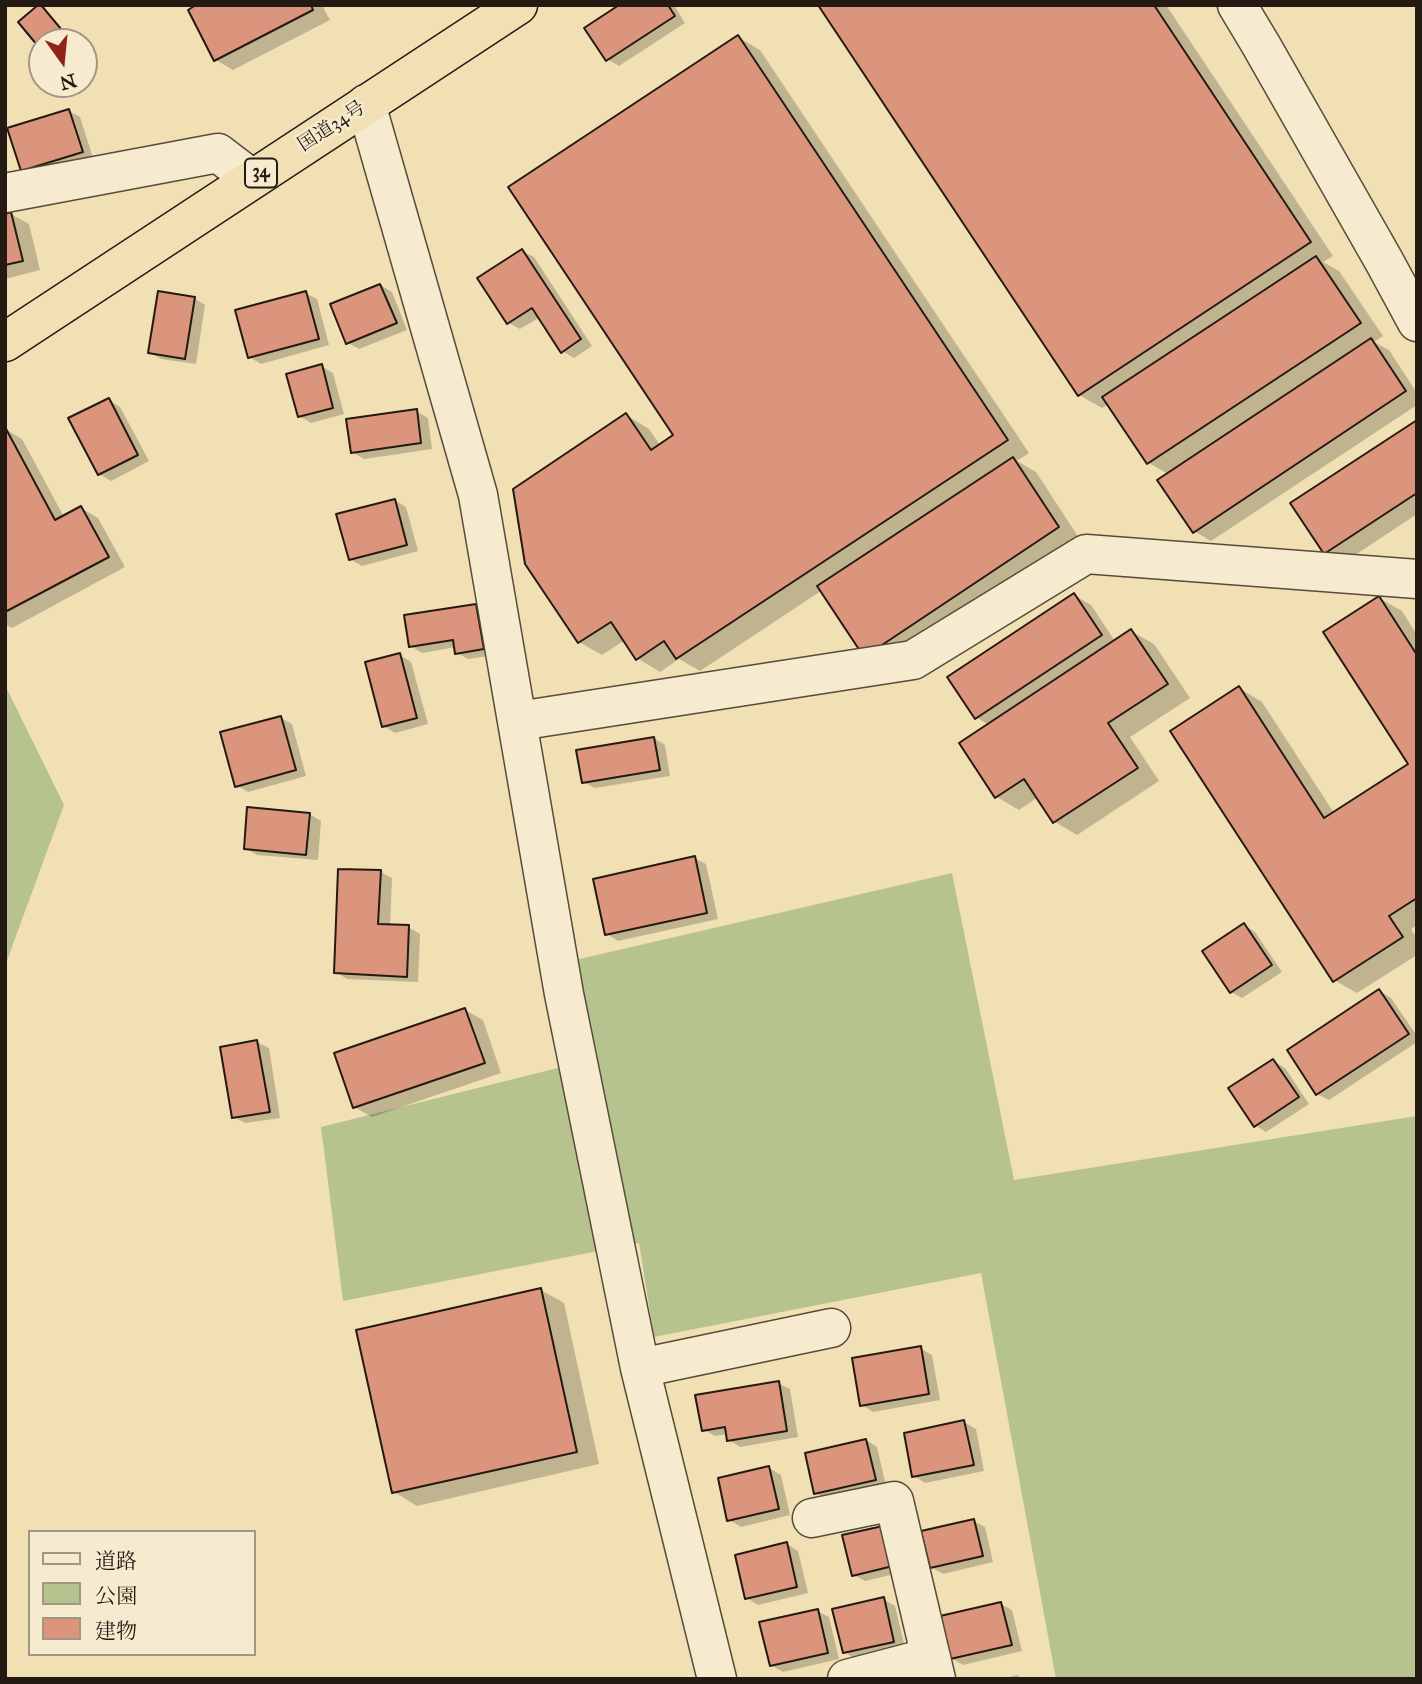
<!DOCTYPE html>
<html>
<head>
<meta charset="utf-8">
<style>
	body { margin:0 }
	#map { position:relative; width:1422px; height:1684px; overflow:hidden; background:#f1e0b4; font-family:"IM FELL Great Primer","Noto Serif JP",serif }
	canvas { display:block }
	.frame { position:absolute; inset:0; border:7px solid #241913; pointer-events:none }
	.legend { position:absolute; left:28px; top:1530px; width:228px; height:126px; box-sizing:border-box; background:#f6ebce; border:2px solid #a29783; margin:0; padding:9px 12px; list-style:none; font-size:21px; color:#241913 }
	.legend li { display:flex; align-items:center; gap:14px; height:35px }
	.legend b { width:35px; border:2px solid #a29783 }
	.north { position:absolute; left:28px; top:28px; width:70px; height:70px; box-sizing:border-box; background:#f6ebce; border:2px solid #a29783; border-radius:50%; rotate:165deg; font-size:19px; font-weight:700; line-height:28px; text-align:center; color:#241913 }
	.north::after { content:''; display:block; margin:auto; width:24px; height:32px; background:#8f2418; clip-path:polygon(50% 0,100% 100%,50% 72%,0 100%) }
</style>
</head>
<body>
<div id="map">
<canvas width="1422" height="1684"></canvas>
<div class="frame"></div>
<ul class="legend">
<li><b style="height:9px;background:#f6ebce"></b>道路</li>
<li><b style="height:19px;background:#b7c38f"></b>公園</li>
<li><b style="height:19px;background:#db957c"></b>建物</li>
</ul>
<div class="north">N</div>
</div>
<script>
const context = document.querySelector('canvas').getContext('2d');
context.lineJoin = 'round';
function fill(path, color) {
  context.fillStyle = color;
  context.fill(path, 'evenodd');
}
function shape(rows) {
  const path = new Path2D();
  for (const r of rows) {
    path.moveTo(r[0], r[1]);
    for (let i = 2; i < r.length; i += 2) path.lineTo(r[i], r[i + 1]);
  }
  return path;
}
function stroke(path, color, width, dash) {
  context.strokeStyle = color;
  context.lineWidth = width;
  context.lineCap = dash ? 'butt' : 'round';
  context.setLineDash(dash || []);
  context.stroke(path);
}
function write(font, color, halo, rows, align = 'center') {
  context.font = font + ' "IM FELL Great Primer","Noto Serif JP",serif';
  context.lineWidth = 5;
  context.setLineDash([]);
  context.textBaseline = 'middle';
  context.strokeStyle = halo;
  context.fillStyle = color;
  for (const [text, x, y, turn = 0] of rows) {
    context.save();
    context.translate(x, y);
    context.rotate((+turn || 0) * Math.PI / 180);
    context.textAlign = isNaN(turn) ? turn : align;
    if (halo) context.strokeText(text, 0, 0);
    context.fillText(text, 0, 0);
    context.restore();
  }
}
fill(shape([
	[5,685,64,805,5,966],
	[952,873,1014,1180,1417,1116,1417,1679,1056,1679,981,1273,654,1337,639,1243,343,1301,321,1127,598,1058,575,960]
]), '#b7c38f');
fill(shape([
	[200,5,322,5,330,20,233,70,216,60],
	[622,5,674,5,685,23,619,66,607,59],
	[820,5,1166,5,1333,256,1323,262,1339,271,1383,336,1374,342,1389,350,1417,393,1417,405,1211,541,1194,531,1168,474,1149,463,1109,404,1102,408,1079,395],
	[40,6,45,9,70,39,66,42,42,42,42,49],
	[738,37,760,50,1029,453,1017,461,1036,472,1081,541,888,668,821,591,700,671,679,659,660,672,637,658,625,640,602,655,579,642,626,415,649,429,660,445,676,435],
	[69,111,80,117,93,158,34,177,22,170],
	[11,214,29,224,40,270,5,279,5,215],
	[522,251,534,257,592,346,574,358,562,351,540,317,520,329,509,323],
	[380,285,392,292,407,330,359,349,348,343],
	[305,293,317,299,329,345,261,364,249,357],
	[194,298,205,305,196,364,161,359,150,353],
	[321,366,333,373,344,414,311,423,299,416],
	[109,400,120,407,149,461,111,481,99,474],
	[416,411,428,418,432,449,364,459,352,452],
	[1417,422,1417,514,1343,563,1325,553],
	[5,429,22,439,64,517,81,508,98,518,125,567,12,628,5,624],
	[394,500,406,507,418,551,362,566,350,559],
	[1074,595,1091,605,1115,641,1131,631,1154,644,1190,698,1130,737,1159,781,1077,835,1055,822,1038,797,1019,810,997,797,989,725,976,717],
	[1379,598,1402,611,1417,635,1417,925,1411,929,1417,939,1417,955,1357,993,1334,980,1239,688,1262,702,1334,813,1410,764],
	[476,606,487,612,495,655,468,659,457,653,456,647,422,653,411,646],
	[400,655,411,662,428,724,395,733,384,726],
	[281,718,292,724,306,776,248,792,236,785],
	[654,738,665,745,670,776,595,788,583,782],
	[309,814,321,821,318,860,257,855,245,848],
	[694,858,706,864,718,919,618,941,607,934],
	[381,872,392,878,390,926,408,927,420,934,418,982,347,979,336,972],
	[1244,925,1255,932,1282,972,1242,998,1231,992],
	[1380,991,1391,998,1417,1036,1417,1042,1329,1100,1317,1094],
	[465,1010,483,1020,501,1073,372,1117,354,1107],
	[257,1042,269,1048,280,1118,245,1123,234,1117],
	[1273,1061,1285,1068,1309,1104,1266,1132,1255,1125],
	[541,1290,564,1303,599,1464,417,1506,394,1492],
	[920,1348,932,1355,940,1400,873,1412,862,1405],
	[778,1383,790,1389,798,1437,740,1447,729,1440,728,1434,715,1436,703,1429],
	[964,1422,976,1429,984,1471,925,1483,914,1476],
	[866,1440,877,1447,886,1486,827,1499,815,1492],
	[769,1468,781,1475,790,1515,741,1527,729,1520],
	[973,1521,985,1527,993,1562,943,1574,931,1567],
	[844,1536,903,1572,865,1581,854,1575],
	[787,1544,798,1551,808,1593,758,1605,747,1598],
	[883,1599,895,1606,905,1648,856,1659,844,1652],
	[1001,1604,1012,1610,1022,1651,963,1665,951,1658],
	[817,1611,829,1617,839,1659,783,1672,771,1665],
	[1017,1675,1023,1679,1002,1679]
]), '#0003');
const building = shape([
	[38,5,41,5,66,35,58,42,42,42,42,51,18,22,38,5],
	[196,5,311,5,313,10,214,61,188,10,196,5],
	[619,5,668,5,675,16,606,61,584,28,619,5],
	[818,5,1154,5,1311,242,1078,396,818,5],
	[738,35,1008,440,676,659,664,641,636,660,611,622,578,643,525,564,513,489,626,413,651,450,673,435,508,187,738,35],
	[69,109,83,152,21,171,7,128,69,109],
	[11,212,23,261,5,265,5,214,11,212],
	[522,249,581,339,561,353,532,308,507,324,477,278,522,249],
	[1316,256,1361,323,1147,464,1102,397,1316,256],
	[380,284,397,323,346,344,330,304,380,284],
	[158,291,195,297,185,359,148,353,158,291],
	[306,291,319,339,248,358,235,310,306,291],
	[1371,338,1406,391,1193,533,1157,480,1371,338],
	[322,364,333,408,298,417,286,374,322,364],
	[109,398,138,455,98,475,68,418,109,398],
	[417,409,421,443,351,453,346,419,417,409],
	[1417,420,1417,493,1324,554,1290,503,1417,420],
	[5,427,55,520,81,506,109,557,5,612,5,427],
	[1013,457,1059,527,864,657,817,586,1013,457],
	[395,499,407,545,349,560,336,514,395,499],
	[1074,593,1102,635,975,719,947,677,1074,593],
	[1379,596,1417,655,1417,898,1389,916,1403,937,1333,982,1170,731,1239,686,1324,818,1408,764,1323,632,1379,596],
	[476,604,484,649,455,654,453,640,409,647,404,615,476,604],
	[1131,629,1168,684,1108,723,1138,768,1053,823,1024,779,995,798,959,743,1131,629],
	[400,653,417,718,382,727,365,662,400,653],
	[281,716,296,770,235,787,220,732,281,716],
	[654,737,660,770,582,783,576,750,654,737],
	[247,807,310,813,306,855,244,849,247,807],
	[695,856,707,913,605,935,593,879,695,856],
	[338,869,381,870,378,924,409,925,407,977,334,973,338,869],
	[1244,923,1272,965,1230,993,1202,951,1244,923],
	[1379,989,1409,1034,1316,1095,1287,1050,1379,989],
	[465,1008,485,1063,353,1108,334,1053,465,1008],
	[257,1040,270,1112,232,1118,220,1047,257,1040],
	[1273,1059,1299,1097,1254,1127,1228,1088,1273,1059],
	[541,1288,577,1452,392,1493,356,1330,541,1288],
	[921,1346,929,1394,860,1406,852,1358,921,1346],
	[779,1381,787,1431,727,1441,725,1427,702,1431,695,1395,779,1381],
	[964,1420,974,1465,912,1477,904,1433,964,1420],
	[866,1439,876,1480,814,1494,805,1453,866,1439],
	[769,1466,779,1509,727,1521,718,1478,769,1466],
	[974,1519,983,1556,930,1568,921,1531,974,1519],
	[883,1526,893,1566,852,1576,842,1535,883,1526],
	[787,1542,797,1587,745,1599,735,1555,787,1542],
	[884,1597,894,1642,843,1653,832,1609,884,1597],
	[1001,1602,1012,1645,950,1659,940,1616,1001,1602],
	[818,1609,828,1653,770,1666,759,1622,818,1609]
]);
fill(building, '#db957c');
stroke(building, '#241913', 2);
const minor = shape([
	[1237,5,1261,45,1384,261,1417,322],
	[366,104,478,495,564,994,640,1368,717,1679],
	[5,193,218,153,252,179],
	[518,721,913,660,1086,554,1417,579],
	[640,1368,831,1328],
	[812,1518,894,1501,936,1679],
	[847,1679,931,1657]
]);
const highway = shape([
	[5,342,518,5]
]);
stroke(minor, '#574b3b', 41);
stroke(highway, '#241913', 41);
stroke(minor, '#f6ebce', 38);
stroke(highway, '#f1e0b4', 38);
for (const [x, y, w] of [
	[261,173,32]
]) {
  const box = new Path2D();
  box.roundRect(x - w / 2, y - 14.5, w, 29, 5);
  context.fillStyle = '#f6ebce';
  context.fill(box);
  stroke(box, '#241913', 2);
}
write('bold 18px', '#241913', null, [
	["34",261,173]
]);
write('19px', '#241913', '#f6ebce', [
	["国道34号",332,127,-33]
]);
</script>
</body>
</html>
